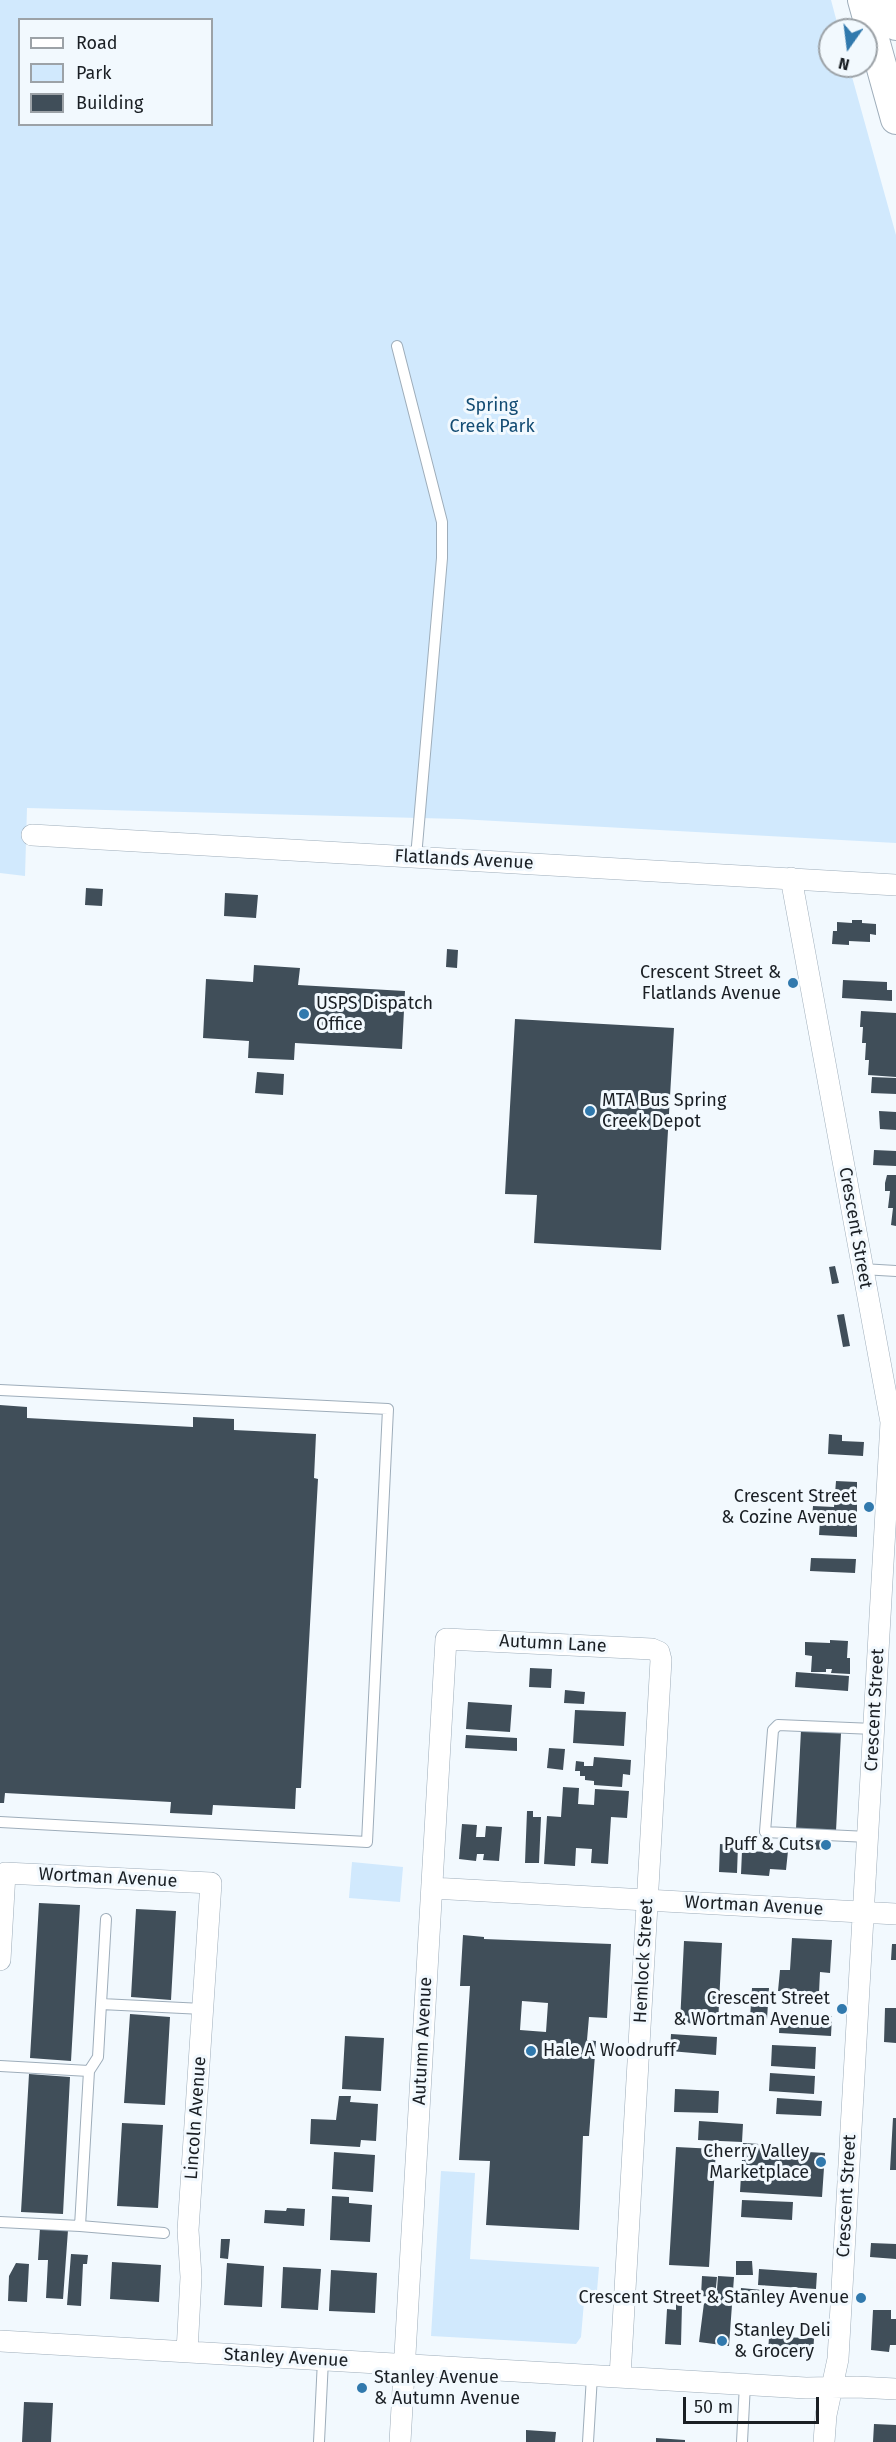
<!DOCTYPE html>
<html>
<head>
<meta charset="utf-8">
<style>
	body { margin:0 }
	#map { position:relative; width:896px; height:2442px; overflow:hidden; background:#f2f9fe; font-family:"Fira Sans",sans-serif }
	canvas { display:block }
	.legend { position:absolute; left:18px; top:18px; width:195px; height:108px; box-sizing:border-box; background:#f2f9fe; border:2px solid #9ca2a7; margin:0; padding:8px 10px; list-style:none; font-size:18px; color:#1a1f24 }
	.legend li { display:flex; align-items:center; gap:12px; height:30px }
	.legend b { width:30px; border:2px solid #9ca2a7 }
	.north { position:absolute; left:818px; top:18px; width:60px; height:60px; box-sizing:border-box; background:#f2f9fe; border:2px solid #9ca2a7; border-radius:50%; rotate:194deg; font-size:16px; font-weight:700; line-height:24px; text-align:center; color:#1a1f24 }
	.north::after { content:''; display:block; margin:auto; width:21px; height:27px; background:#3179ad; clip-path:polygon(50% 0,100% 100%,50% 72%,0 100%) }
	.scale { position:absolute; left:683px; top:2397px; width:136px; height:27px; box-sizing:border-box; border:3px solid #1a1f24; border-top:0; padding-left:8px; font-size:18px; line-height:21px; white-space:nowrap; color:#1a1f24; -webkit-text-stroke:4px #f2f9fe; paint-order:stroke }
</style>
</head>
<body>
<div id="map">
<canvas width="896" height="2442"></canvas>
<ul class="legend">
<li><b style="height:8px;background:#fff"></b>Road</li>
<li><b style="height:16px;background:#d1e9fd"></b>Park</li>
<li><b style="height:16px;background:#404e59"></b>Building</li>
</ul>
<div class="north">N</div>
<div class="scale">50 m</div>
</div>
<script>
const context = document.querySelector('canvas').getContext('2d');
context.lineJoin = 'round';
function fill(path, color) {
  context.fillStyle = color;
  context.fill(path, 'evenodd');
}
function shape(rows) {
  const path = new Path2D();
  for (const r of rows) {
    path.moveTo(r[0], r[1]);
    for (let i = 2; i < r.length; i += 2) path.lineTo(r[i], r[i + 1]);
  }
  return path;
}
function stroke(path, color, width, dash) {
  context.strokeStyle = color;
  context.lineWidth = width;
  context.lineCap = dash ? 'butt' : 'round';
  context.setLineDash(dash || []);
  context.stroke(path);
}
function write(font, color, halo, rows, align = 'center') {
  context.font = font + ' "Fira Sans",sans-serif';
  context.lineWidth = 6;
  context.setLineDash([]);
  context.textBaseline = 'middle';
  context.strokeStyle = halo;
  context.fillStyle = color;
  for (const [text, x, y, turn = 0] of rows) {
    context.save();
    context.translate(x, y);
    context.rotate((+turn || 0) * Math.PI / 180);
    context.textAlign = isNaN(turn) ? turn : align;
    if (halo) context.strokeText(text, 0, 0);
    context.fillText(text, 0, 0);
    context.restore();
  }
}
fill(shape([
	[0,0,831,0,839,30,830,30,830,66,849,66,896,235,896,843,459,819,27,808,25,876,0,873],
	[20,20,212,20,212,124,20,124],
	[352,1862,403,1867,400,1902,349,1898],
	[441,2171,475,2173,470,2259,599,2267,597,2291,585,2290,581,2337,576,2344,431,2336]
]), '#d1e9fd');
fill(shape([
	[86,888,103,889,102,906,85,905],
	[225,893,258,895,256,918,224,916],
	[852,920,862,920,862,923,876,924,876,935,870,934,870,942,849,941,849,945,832,944,833,931,837,931,837,922,852,923],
	[447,949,458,950,457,968,446,967],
	[254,965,300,968,298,985,405,991,402,1049,295,1043,294,1060,248,1058,249,1041,203,1038,206,979,253,982],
	[843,980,887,982,887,990,892,990,892,1001,842,998],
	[861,1011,896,1013,896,1077,868,1075,869,1060,865,1060,866,1043,862,1043,863,1027,860,1027],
	[515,1019,674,1028,661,1250,534,1243,537,1195,505,1194],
	[257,1072,284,1074,283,1095,255,1093],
	[872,1077,896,1078,896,1094,871,1093],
	[879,1111,896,1112,896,1130,880,1129],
	[874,1150,896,1151,896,1166,873,1165],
	[887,1175,896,1175,896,1226,891,1225,893,1208,888,1208,890,1191,885,1191,885,1183],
	[835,1266,839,1283,832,1284,829,1267],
	[844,1314,850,1346,843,1347,837,1315],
	[0,1405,27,1407,27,1418,193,1427,193,1417,234,1419,234,1430,316,1434,314,1478,318,1479,301,1788,296,1788,295,1809,213,1805,212,1815,170,1813,171,1802,5,1793,4,1803,0,1803],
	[829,1434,842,1435,842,1441,864,1442,863,1456,828,1454],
	[836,1481,857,1482,857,1537,819,1535,820,1520,812,1519,813,1506,834,1507],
	[811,1558,856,1559,855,1573,810,1571],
	[830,1640,848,1641,847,1658,850,1658,850,1674,831,1673,832,1669,826,1669,826,1672,811,1672,812,1656,805,1655,805,1642,830,1643],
	[530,1668,552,1669,551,1688,529,1687],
	[796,1672,849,1676,848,1691,795,1687],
	[565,1690,585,1692,584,1704,564,1703],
	[468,1702,512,1705,510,1732,466,1729],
	[575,1710,626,1712,624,1746,573,1743],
	[801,1730,841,1733,836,1831,796,1829],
	[466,1735,517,1738,517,1751,465,1748],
	[549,1748,565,1749,563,1770,547,1768],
	[594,1757,631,1760,630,1775,623,1774,622,1787,594,1785,594,1781,585,1780,585,1776,580,1776,580,1771,575,1771,576,1761,584,1762,584,1766,593,1766],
	[563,1787,579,1788,578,1804,594,1805,595,1789,629,1791,627,1818,611,1817,608,1864,591,1863,592,1849,576,1848,575,1866,544,1864,547,1816,561,1817],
	[527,1811,533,1811,533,1817,541,1817,539,1863,525,1863],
	[462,1824,477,1825,476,1837,485,1837,486,1826,502,1827,499,1861,483,1860,484,1854,477,1854,476,1861,459,1859],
	[809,1839,829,1840,828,1850,809,1849],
	[720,1844,738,1845,737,1873,719,1872],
	[771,1850,788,1851,786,1870,770,1869,769,1876,741,1874,742,1851,771,1852],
	[39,1903,80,1905,71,2061,30,2058],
	[136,1909,176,1911,171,2000,131,1997],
	[463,1935,484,1937,484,1939,611,1944,607,2018,589,2017,587,2040,596,2041,589,2136,583,2136,579,2230,486,2225,490,2161,459,2160,470,1986,460,1986],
	[522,2001,548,2003,546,2032,520,2030],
	[792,1938,832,1940,830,1973,820,1972,819,1993,778,1991,780,1970,790,1970],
	[684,1941,722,1943,718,2024,680,2023],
	[892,1944,896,1944,896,1960,891,1960],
	[752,1988,769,1988,767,2019,750,2018],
	[885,2008,896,2008,896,2043,884,2042],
	[780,2013,832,2016,831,2036,779,2033],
	[130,2014,170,2017,165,2105,124,2103],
	[671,2034,717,2037,716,2055,670,2051],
	[345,2036,384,2038,381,2091,342,2089],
	[772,2045,816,2047,815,2069,771,2066],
	[770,2073,815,2076,814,2094,769,2091],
	[29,2074,70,2077,63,2214,21,2212],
	[675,2089,719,2091,718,2113,674,2112],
	[339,2096,351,2096,350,2102,378,2104,376,2141,361,2140,360,2147,310,2144,311,2119,336,2120],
	[777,2098,822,2101,821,2116,776,2114],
	[893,2118,896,2118,896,2170,890,2170],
	[699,2121,743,2124,742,2142,698,2140],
	[122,2123,163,2125,158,2208,117,2206],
	[743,2143,776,2145,775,2150,825,2153,822,2197,740,2192],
	[676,2147,716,2149,709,2267,669,2265],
	[334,2152,375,2155,373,2192,332,2189],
	[332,2196,349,2197,349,2203,372,2205,370,2242,330,2240],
	[742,2200,793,2202,792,2220,741,2217],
	[287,2208,305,2209,304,2226,264,2223,265,2210,286,2211],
	[40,2228,68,2230,63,2299,46,2298,48,2260,38,2260],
	[221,2239,230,2239,228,2259,220,2258],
	[871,2243,896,2244,896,2259,870,2257],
	[71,2254,88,2255,87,2264,83,2264,81,2306,67,2305],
	[736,2261,752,2261,753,2275,736,2275],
	[112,2262,161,2265,159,2302,110,2299],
	[16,2263,29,2264,27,2302,8,2301,9,2276],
	[227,2263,264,2266,262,2307,224,2305],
	[283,2267,321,2269,318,2310,281,2308],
	[759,2269,817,2273,816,2289,758,2285],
	[331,2270,377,2273,375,2313,329,2311],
	[702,2276,717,2277,715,2297,701,2296],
	[718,2276,734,2277,729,2346,699,2342,704,2303,716,2304],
	[741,2288,762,2290,761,2300,740,2298],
	[676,2304,682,2304,681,2345,665,2344,667,2309,676,2310],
	[873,2310,891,2310,891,2319,896,2319,896,2345,890,2345,889,2352,871,2350],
	[769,2337,814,2338,813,2355,768,2353],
	[24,2402,53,2403,51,2442,22,2442],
	[874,2424,896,2425,896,2442,873,2442],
	[526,2430,556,2432,555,2442,526,2442],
	[656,2438,685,2440,685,2442,656,2442]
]), '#404e59');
const lane = shape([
	[397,346,442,522,442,558,416,857],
	[862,1269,896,1271],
	[0,1390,388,1409,367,1842,0,1822],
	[868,1837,765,1832,773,1730,778,1725,874,1729],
	[101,2004,106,1919],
	[0,2066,89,2071,80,2226,0,2222],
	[89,2071,98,2057,101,2004,203,2009],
	[80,2226,164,2233],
	[319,2442,323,2360],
	[588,2442,592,2376],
	[742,2442,745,2384]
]);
const street = shape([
	[32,835,896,885],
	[791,878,891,1422,838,2359,826,2415,824,2442],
	[432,1888,896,1914],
	[0,1960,5,1873,211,1883,188,2230,191,2277,187,2352],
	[0,2341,806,2388,857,2387,896,2389],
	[400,2442,446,1639,652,1649,659,1652,661,1660,620,2377]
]);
const secondary = shape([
	[863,0,896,119],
	[889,0,896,25]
]);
stroke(lane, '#9eadba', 12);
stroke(street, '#9eadba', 22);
stroke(secondary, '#9eadba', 32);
stroke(lane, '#fff', 10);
stroke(street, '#fff', 21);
stroke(secondary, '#fff', 30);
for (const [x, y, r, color] of [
	[793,983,6,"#3179ad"],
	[304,1014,6,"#3179ad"],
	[590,1111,6,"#3179ad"],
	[869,1507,6,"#3179ad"],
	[826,1845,6,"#3179ad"],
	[842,2009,6,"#3179ad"],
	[531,2051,6,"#3179ad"],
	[821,2162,6,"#3179ad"],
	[861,2298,6,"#3179ad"],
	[722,2341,6,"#3179ad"],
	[362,2388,6,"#3179ad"]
]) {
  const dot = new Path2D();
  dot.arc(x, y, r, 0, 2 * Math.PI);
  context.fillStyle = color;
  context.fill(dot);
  stroke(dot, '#f2f9fe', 2);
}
write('18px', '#134c73', '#f2f9fe', [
	["Spring",492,406],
	["Creek Park",492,427]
]);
write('18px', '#1a1f24', '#f2f9fe', [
	["Flatlands Avenue",464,860,3],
	["Crescent Street",855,1228,80],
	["Autumn Lane",553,1644,3],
	["Crescent Street",875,1710,-87],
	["Wortman Avenue",108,1878,3],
	["Wortman Avenue",754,1906,3],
	["Hemlock Street",644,1961,-87],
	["Autumn Avenue",423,2041,-87],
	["Lincoln Avenue",196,2118,-86],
	["Crescent Street",847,2196,-87],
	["Stanley Avenue",286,2358,3]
]);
write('18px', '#1a1f24', '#f2f9fe', [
	["Crescent Street &",781,973],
	["Flatlands Avenue",781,994],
	["USPS Dispatch",316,1004,"left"],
	["Office",316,1025,"left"],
	["MTA Bus Spring",602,1101,"left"],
	["Creek Depot",602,1122,"left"],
	["Crescent Street",857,1497],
	["& Cozine Avenue",857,1518],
	["Puff & Cuts",814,1845],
	["Crescent Street",830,1999],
	["& Wortman Avenue",830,2020],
	["Hale A Woodruff",543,2051,"left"],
	["Cherry Valley",809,2152],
	["Marketplace",809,2173],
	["Crescent Street & Stanley Avenue",849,2298],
	["Stanley Deli",734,2331,"left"],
	["& Grocery",734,2352,"left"],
	["Stanley Avenue",374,2378,"left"],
	["& Autumn Avenue",374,2399,"left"]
], 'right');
</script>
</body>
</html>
